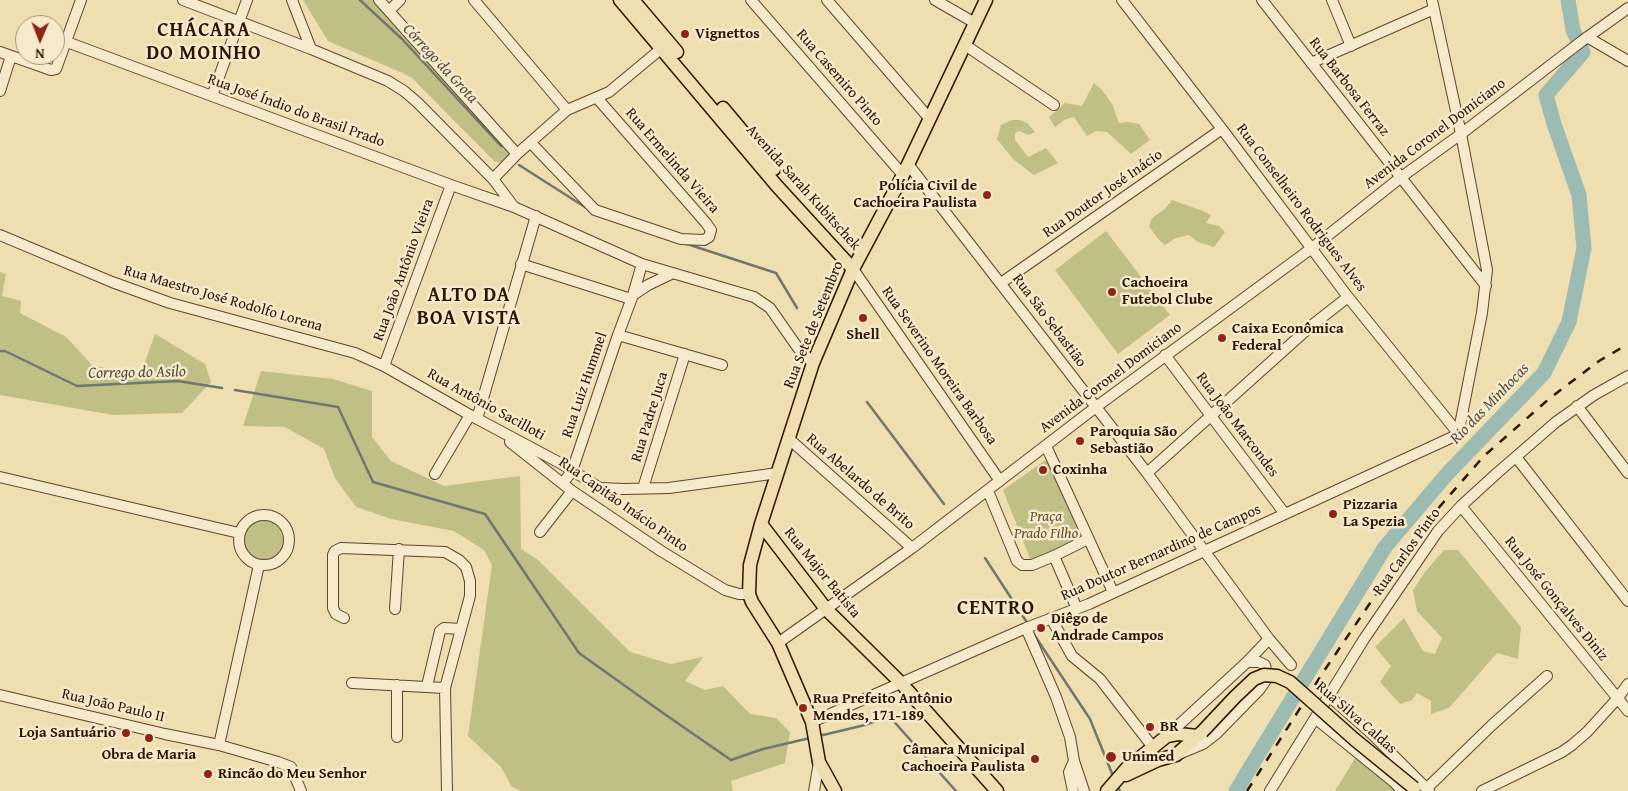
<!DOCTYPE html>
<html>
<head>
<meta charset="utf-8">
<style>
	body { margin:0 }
	#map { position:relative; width:1628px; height:791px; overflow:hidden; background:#efdeaf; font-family:"Gentium Book Plus",serif }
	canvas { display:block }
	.north { position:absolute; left:15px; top:15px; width:50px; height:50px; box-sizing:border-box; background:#f5eacb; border:1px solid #a5947b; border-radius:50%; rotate:181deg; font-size:14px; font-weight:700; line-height:20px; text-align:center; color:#2d1403 }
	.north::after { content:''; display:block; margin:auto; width:18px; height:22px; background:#8f2418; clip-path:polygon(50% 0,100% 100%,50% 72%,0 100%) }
</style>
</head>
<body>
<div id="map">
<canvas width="1628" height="791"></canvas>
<div class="north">N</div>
</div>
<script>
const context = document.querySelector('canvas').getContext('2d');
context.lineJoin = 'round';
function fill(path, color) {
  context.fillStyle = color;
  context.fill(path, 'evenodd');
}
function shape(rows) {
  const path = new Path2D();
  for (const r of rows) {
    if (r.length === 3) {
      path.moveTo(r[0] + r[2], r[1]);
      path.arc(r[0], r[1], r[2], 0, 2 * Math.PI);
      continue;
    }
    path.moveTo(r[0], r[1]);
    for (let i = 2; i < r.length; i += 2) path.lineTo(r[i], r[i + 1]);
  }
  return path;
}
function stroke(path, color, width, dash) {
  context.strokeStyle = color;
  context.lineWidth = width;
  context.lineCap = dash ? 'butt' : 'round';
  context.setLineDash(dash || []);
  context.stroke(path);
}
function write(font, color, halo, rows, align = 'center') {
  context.font = font + ' "Gentium Book Plus",serif';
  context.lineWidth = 5;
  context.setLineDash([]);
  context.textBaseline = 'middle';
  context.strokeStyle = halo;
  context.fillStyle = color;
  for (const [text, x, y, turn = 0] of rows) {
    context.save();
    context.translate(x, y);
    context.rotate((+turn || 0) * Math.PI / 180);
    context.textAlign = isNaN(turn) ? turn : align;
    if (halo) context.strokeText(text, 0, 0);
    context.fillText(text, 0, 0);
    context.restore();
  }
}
fill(shape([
	[303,0,373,0,510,152,509,156,501,163,494,161,412,78,405,74,328,41],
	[1094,83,1102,90,1112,104,1119,123,1128,122,1139,124,1150,140,1131,154,1107,132,1096,131,1087,136,1074,117,1066,119,1055,127,1049,117,1065,103,1082,106],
	[1012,120,1020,120,1027,123,1035,132,1029,135,1019,131,1015,133,1015,140,1028,157,1046,148,1058,163,1034,175,1013,159,997,139,1001,125],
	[1172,200,1203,211,1211,215,1206,223,1219,226,1225,232,1214,247,1198,242,1189,235,1176,238,1165,245,1158,239,1149,226,1152,218,1165,209],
	[1106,231,1170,315,1118,354,1055,270],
	[0,272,6,274,2,296,21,301,20,313,66,337,93,366,141,373,155,334,205,364,211,382,182,413,113,415,0,395],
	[261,371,333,379,372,391,372,437,391,461,444,486,520,476,521,549,537,559,630,652,671,664,703,657,685,681,705,690,723,686,750,714,776,718,790,732,785,763,731,781,733,791,521,791,512,787,501,767,468,736,492,565,484,550,454,531,391,519,356,507,335,478,324,449,285,427,243,426],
	[1047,459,1081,537,1056,551,1031,561,1003,490],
	[262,541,21],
	[1444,550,1458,550,1521,627,1518,659,1497,653,1449,708,1431,714,1431,701,1417,693,1412,700,1400,704,1380,682,1391,666,1375,647,1404,618,1423,651,1435,654,1442,638,1417,611,1413,590,1425,572],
	[1357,755,1372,772,1400,791,1335,791]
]), '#c0bf86');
stroke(shape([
	[360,0,402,39,501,146],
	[519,165,588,209],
	[687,244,776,273,797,308],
	[0,351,5,351,77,386,178,381,222,388],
	[235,390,338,407,373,482,485,514,579,653,663,713,731,760,763,749,810,738],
	[867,402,944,504],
	[985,558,1028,624],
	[1033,633,1090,719,1113,776],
	[819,736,865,725,889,716,956,791],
	[1117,785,1120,791]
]), '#70786d', 2.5);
stroke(shape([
	[1236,791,1385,547,1447,474,1544,373,1569,322,1584,248,1579,195,1554,124,1546,95,1583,52,1573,30,1568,0]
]), '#9cbbb3', 15);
const minor = shape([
	[183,0,311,49,388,81,404,91,418,103,493,179,514,207],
	[292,0,311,49],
	[379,0,517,154],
	[474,0,567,110],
	[751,0,903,175],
	[827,0,929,118],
	[935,0,975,23],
	[1122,0,1222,129,1348,297,1458,433],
	[1262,0,1486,286],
	[1332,0,1351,46],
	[389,11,400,0],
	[1587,37,1628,61],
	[67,42,451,185,514,207,642,264,754,297,770,308,798,348,813,363],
	[965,45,1054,105],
	[0,52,51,70,56,69,81,0],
	[1311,63,1434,9],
	[0,91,11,56],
	[212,96,247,0],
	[531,143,595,210,681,239,704,240,709,237,711,230,706,223,597,98],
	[908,164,1147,473,1269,639,1291,665],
	[493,179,517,154,567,110,609,92,662,48],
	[0,235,112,282,170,303,355,353,384,366,470,415,560,463,600,488,624,489,669,488,778,473],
	[521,264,631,299],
	[853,269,1000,481],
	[1001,283,1222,129],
	[633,295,648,285,673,273],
	[618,335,722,365],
	[1165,355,1285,514],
	[384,366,451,185],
	[1577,406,1628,473],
	[477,419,536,216],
	[788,438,912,548],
	[510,442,572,491,661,551,725,590,739,594,749,594],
	[1046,446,1113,592],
	[1516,457,1628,601],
	[1147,473,1311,326,1348,297],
	[435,474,470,415],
	[0,477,239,533],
	[563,483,572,471,618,335,633,295,642,264],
	[643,488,685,354],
	[988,491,1017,561,1022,565,1032,565,1054,556,1088,539],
	[1461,506,1628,711],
	[264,540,25],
	[540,532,572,491],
	[1054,556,1077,609],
	[395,609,399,549],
	[344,618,336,614,333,608,333,555,335,551,341,548,445,552,459,560,466,567,470,581,470,596,445,688,447,791],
	[1051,618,1072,656,1100,679,1152,746],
	[1026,628,1056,697,1070,737,1074,761],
	[778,643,912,548,1096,407,1312,248,1400,178,1461,134,1582,41,1628,8],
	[352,683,445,688],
	[427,686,440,631,444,628,461,629],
	[0,695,165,734,219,745,278,762,291,767,301,791],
	[1328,695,1372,734,1429,791],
	[1315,718,1394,782,1402,791],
	[812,722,1026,628,1089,604,1457,435,1460,425,1482,313,1487,270,1461,134,1432,0],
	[1167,736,1247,662,1269,639],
	[397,737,397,685],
	[219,745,259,565],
	[1179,754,1203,744,1217,733,1260,689,1266,680,1267,674,1265,665,1259,662,1247,662],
	[1426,789,1492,725,1547,676],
	[814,791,819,762],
	[1073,791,1069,772,1074,761,1084,791],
	[1270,791,1364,639,1438,531,1461,506,1496,474,1556,422,1594,395,1628,376],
	[1482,791,1562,752,1572,745,1587,732,1617,699,1628,684]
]);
const major = shape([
	[620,0,777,186,853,269],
	[633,0,677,52],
	[723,108,774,169],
	[761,524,826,609,901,683,997,791],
	[1126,775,1158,760,1176,755,1201,733],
	[835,791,819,762,812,722,778,643,752,602,749,594,750,565,761,524,813,363,853,269,903,175,986,0],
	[1107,791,1127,768,1167,736,1178,734,1198,736]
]);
stroke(minor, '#5e462e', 12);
stroke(major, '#2d1403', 15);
stroke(minor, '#f5eacb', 10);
stroke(major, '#efdeaf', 12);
stroke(shape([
	[1247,791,1324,671,1421,528,1484,456,1550,398,1599,361,1628,344]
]), '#2d1403', 2.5, [9, 9]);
const majorBridge = shape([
	[1202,732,1235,697,1254,679,1264,675,1277,676,1290,682,1354,739,1414,788]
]);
stroke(majorBridge, '#2d1403', 15, []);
stroke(majorBridge, '#efdeaf', 12);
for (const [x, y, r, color] of [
	[685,34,5,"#8f2418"],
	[987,195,5,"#8f2418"],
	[1112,292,5,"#8f2418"],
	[863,318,5,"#8f2418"],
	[1222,338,5,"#8f2418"],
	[1080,441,5,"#8f2418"],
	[1043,470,5,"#8f2418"],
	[1333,514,5,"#8f2418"],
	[1041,628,5,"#8f2418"],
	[803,708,5,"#8f2418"],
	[1150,727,5,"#8f2418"],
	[126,733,5,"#8f2418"],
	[149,738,5,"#8f2418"],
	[1111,757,6,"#8f2418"],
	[1035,759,5,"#8f2418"],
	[208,774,5,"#8f2418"]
]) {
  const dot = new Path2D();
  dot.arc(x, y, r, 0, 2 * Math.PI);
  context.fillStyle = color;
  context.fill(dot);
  stroke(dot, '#f5eacb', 2);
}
write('bold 15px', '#2d1403', '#f5eacb', [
	["Vignettos",695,34],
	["Polícia Civil de",977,186,"right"],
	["Cachoeira Paulista",977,203,"right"],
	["Cachoeira",1122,283],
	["Futebol Clube",1122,300],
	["Caixa Econômica",1232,329],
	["Federal",1232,346],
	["Shell",863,335,"center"],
	["Paroquia São",1090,432],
	["Sebastião",1090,449],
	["Coxinha",1053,470],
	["Pizzaria",1343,505],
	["La Spezia",1343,522],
	["Diêgo de",1051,619],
	["Andrade Campos",1051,636],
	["Rua Prefeito Antônio",813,699],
	["Mendes, 171-189",813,716],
	["BR",1160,727],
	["Loja Santuário",116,733,"right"],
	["Câmara Municipal",1025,750,"right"],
	["Cachoeira Paulista",1025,767,"right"],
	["Obra de Maria",149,755,"center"],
	["Unimed",1122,757],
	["Rincão do Meu Senhor",218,774]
], 'left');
write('15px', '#2d1403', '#f5eacb', [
	["Rua Casemiro Pinto",839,78,49],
	["Rua Barbosa Ferraz",1349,87,52],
	["Rua José Índio do Brasil Prado",296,111,20],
	["Avenida Coronel Domiciano",1435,134,-37],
	["Rua Ermelinda Vieira",672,161,49],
	["Avenida Sarah Kubitschek",803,188,48],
	["Rua Doutor José Inácio",1103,194,-35],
	["Rua Conselheiro Rodrigues Alves",1301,208,53],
	["Rua João Antônio Vieira",404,270,-70],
	["Rua Maestro José Rodolfo Lorena",223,299,16],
	["Rua São Sebastião",1049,321,53],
	["Rua Sete de Setembro",814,325,-68],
	["Rua Severino Moreira Barbosa",939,366,55],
	["Avenida Coronel Domiciano",1111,378,-37],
	["Rua Luiz Hummel",585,385,-71],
	["Rua Antônio Sacilloti",486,405,29],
	["Rua Padre Juca",650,417,-73],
	["Rua João Marcondes",1237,425,53],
	["Rua Abelardo de Brito",860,482,41],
	["Rua Capitão Inácio Pinto",623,505,35],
	["Rua Carlos Pinto",1407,552,-54],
	["Rua Doutor Bernardino de Campos",1161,553,-24],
	["Rua Major Batista",822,573,51],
	["Rua José Gonçalves Diniz",1556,599,51],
	["Rua João Paulo II",113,706,13],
	["Rua Silva Caldas",1356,718,41]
]);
write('italic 15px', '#605031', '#f5eacb', [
	["Praça",1046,517],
	["Prado Filho",1046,534]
]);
write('italic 16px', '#544e41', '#f5eacb', [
	["Córrego da Grota",440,64,47],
	["Corrego do Asilo",137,373,-1],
	["Rio das Minhocas",1490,404,-46]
]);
context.letterSpacing = '1px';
write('bold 20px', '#2d1403', '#f5eacb', [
	["CHÁCARA",204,31],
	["DO MOINHO",204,54],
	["ALTO DA",469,296],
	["BOA VISTA",469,319],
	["CENTRO",996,609]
]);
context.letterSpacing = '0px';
</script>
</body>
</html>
